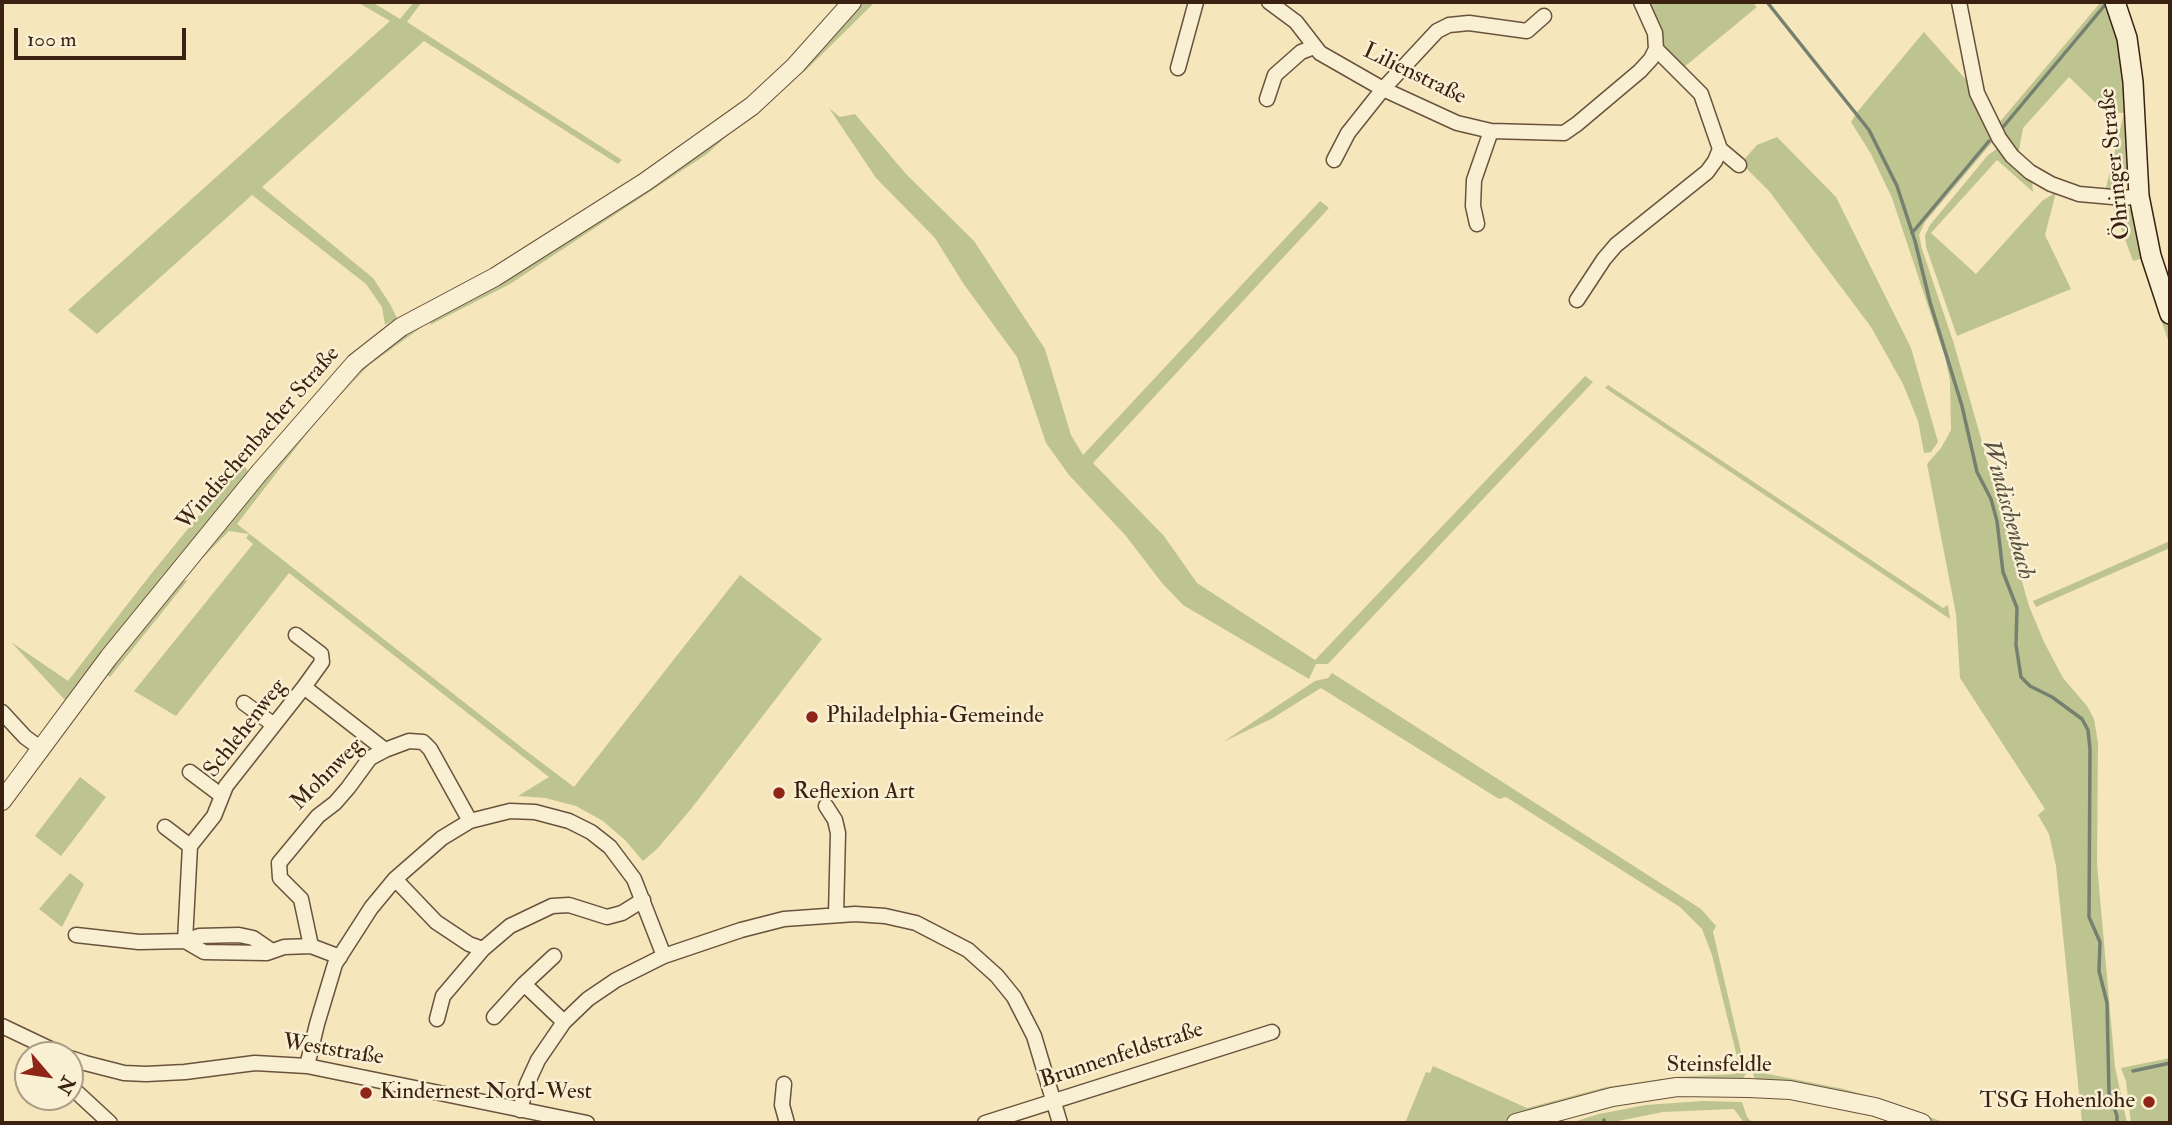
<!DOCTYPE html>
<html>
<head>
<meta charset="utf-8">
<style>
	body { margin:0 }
	#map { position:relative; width:2172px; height:1125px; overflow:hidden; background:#f6e6bc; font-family:"IM FELL Double Pica",serif }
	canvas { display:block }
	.frame { position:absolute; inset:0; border:4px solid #3b2112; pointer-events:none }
	.north { position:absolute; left:14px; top:1041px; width:70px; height:70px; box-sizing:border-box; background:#f9efd3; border:2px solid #ad9d86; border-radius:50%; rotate:119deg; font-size:19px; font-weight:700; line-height:28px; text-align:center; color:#3b2112 }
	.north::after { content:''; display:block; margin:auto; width:24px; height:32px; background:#8f2418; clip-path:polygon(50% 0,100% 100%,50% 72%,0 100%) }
	.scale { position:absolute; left:14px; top:28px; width:172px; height:32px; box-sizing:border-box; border:4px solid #3b2112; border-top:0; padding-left:9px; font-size:21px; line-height:24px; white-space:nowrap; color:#3b2112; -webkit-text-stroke:5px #f9efd3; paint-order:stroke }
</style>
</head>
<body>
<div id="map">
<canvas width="2172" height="1125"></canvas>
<div class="frame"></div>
<div class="north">N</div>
<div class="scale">100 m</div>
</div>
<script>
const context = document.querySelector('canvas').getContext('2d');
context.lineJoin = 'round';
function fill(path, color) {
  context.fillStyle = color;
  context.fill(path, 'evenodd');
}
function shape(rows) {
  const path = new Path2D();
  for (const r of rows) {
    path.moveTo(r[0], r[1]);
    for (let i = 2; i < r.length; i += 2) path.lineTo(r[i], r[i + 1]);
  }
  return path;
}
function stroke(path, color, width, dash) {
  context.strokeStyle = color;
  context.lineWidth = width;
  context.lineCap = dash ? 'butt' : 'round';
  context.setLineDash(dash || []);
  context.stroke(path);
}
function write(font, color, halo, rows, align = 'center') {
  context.font = font + ' "IM FELL Double Pica",serif';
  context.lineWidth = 5;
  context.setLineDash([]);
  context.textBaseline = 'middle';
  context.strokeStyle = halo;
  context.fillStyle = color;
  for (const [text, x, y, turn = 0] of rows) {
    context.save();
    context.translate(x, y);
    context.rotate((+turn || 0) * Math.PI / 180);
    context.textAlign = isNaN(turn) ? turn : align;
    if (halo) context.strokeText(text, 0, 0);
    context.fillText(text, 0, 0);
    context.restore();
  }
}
fill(shape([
	[357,2,372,2,400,19,414,2,422,2,407,22,622,160,618,164,424,41,262,187,373,278,390,304,397,318,385,325,382,307,366,284,252,195,97,334,68,310,390,21],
	[859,2,875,2,804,72,805,62],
	[1647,2,1752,2,1757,7,1683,68,1667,52],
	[2099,2,2111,2,2123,47,2132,174,2126,184,2118,190,2105,192,2124,113,2105,112,2069,77,2023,128,2018,156,1998,124,2100,3],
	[1924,32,1968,82,1976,108,1994,140,1925,222,1919,235,1922,249,1954,344,2029,606,2044,642,2063,678,2087,706,2094,719,2098,743,2097,864,2115,1067,2127,1123,2082,1123,2056,866,2049,834,2038,815,2045,809,1960,678,1956,614,1927,464,1941,448,1951,430,1950,381,1945,357,1892,198,1871,154,1851,122,1858,111],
	[829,108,840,117,855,114,906,174,974,241,1045,349,1071,435,1083,455,1320,201,1329,208,1093,463,1164,536,1197,583,1315,660,1585,376,1593,382,1328,664,1316,664,1309,679,1183,605,1162,583,1126,536,1069,475,1046,443,1017,357,963,283,935,238,876,178],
	[755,110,707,154,510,284,430,325,433,315],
	[1777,137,1836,197,1911,348,1938,442,1931,452,1924,453,1918,421,1903,384,1871,327,1769,191,1741,163,1757,145],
	[1998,148,2032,180,2033,192,1997,160,1931,233,1976,274,2042,201,2056,192,2045,235,2071,289,1957,336,1926,247,1925,235,1930,225,1988,155],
	[2111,201,2128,207,2137,217,2147,257,2170,324,2170,346,2140,259,2133,261],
	[416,325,422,327,369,365,322,414,237,524,525,750,574,787,740,575,822,639,691,809,657,849,643,861,625,840,603,821,576,806,545,798,518,796,549,777,289,573,176,716,134,691,253,544,246,538,249,534,229,531,191,570,345,378],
	[1608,385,1943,608,1948,605,1950,619,1605,388],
	[242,463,248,471,65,700,11,642,68,681,151,574],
	[2170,541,2170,548,2036,607,2033,601],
	[188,580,110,677,103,672,175,583],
	[1332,673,1701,909,1716,926,1713,932,1746,1073,1742,1081,1612,1092,1497,1123,1405,1123,1426,1072,1430,1073,1433,1066,1527,1108,1606,1087,1676,1077,1735,1074,1737,1057,1712,955,1702,929,1680,907,1506,797,1499,799,1321,688,1271,719,1223,742,1315,681,1328,678],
	[80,777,106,797,61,856,35,836],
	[70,873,84,884,62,927,39,909],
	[2170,1058,2170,1123,2131,1123,2126,1081,2121,1068],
	[1752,1067,1763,1073,1844,1089,1880,1099,1946,1123,1935,1123,1879,1104,1759,1083,1754,1077],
	[1703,1101,1742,1102,1747,1117,1753,1123,1744,1123,1734,1109,1663,1112,1608,1123,1570,1123,1599,1114,1646,1105]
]), '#bec48f');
stroke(shape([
	[1767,2,1869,130,1897,186,1915,241,1930,302,1962,406,1977,472,1991,499,1997,521,2003,572,2017,608,2016,645,2021,677,2030,686,2052,697,2082,719,2088,730,2090,749,2089,917,2100,942,2099,971,2107,1003,2109,1093,2117,1116,2117,1123],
	[2003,127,2105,5],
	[1912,233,1989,141],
	[2133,1071,2170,1063],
	[1604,1120,1605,1123]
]), '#768070', 3.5);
const minor = shape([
	[1269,2,1296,22,1320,53,1383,89,1457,123,1491,131,1564,133,1577,124,1640,71,1651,59,1656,49],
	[1641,2,1655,33,1656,49,1701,94,1720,149,1739,165],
	[1959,2,1977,93,1999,138,2012,156,2030,172,2051,184,2079,194,2124,198,2139,196],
	[1178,68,1196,2],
	[1267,99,1275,75,1301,52,1314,47],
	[1334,160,1348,133,1383,89,1437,31,1449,25,1469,23,1527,31,1544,16],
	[1477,224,1473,206,1474,180,1491,131],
	[1577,300,1604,259,1616,245,1707,172,1715,161,1720,149],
	[296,635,321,654,322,662,304,687],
	[244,703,274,725],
	[2,712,25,737,40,748],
	[190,772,222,796],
	[826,806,835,820,838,833,836,915],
	[165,827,190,846,185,941],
	[190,846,214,816,226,786,304,687,385,750],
	[395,879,436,922,469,944,483,949],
	[76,935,139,942,185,941,199,936,239,935,253,938,272,951],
	[185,941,204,952,267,953,284,947,311,946,340,957],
	[311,946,301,899,280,878,279,863,318,816,335,803,348,788,370,758,385,750,409,741,423,742,430,749,470,821],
	[554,956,524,984,564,1022],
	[494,1017,524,984],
	[437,1019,443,996,483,949,510,926,552,906,569,905,607,917,622,913,643,900],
	[2,1026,63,1055],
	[70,1058,85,1063,124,1073,146,1074,185,1072,255,1063,307,1066,587,1123],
	[307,1066,317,1024,335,964,371,908,395,879,442,838,470,821,510,811,535,812,569,821,591,832,610,847,634,879,664,956],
	[784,1084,782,1105,787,1123],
	[70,1086,110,1123],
	[520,1110,527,1084,538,1060,564,1022,588,999,616,980,664,956,741,930,784,919,855,914,885,916,916,923,968,950,997,976,1014,997,1034,1036,1060,1123],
	[985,1123,1272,1032]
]);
const tertiary = shape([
	[2,801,109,657,259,473,355,363,401,327,495,277,645,182,752,106,795,66,852,2],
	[1516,1123,1612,1097,1677,1087,1749,1088,1790,1090,1875,1107,1922,1123]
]);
const secondary = shape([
	[2115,2,2127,38,2133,82,2139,196,2151,256,2170,314]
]);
stroke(minor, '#6a523c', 17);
stroke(tertiary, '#6a523c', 20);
stroke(secondary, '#3b2112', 22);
stroke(minor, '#f9efd3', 14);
stroke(tertiary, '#f9efd3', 18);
stroke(secondary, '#f9efd3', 19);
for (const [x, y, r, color] of [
	[812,717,7,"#8f2418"],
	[779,793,7,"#8f2418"],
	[366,1093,7,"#8f2418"],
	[2149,1102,7,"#8f2418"]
]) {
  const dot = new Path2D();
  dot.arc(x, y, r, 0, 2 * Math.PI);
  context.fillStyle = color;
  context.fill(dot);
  stroke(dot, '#f9efd3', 2.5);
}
write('23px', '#3b2112', '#f9efd3', [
	["Lilienstraße",1414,75,26],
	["Öhringer Straße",2116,164,-96],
	["Windischenbacher Straße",259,439,-49],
	["Schlehenweg",246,729,-52],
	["Mohnweg",328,775,-45],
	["Weststraße",333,1051,9],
	["Brunnenfeldstraße",1122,1056,-18],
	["Steinsfeldle",1719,1066]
]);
write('23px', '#3b2112', '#f9efd3', [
	["Philadelphia-Gemeinde",826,717],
	["Reflexion Art",793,793],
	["Kindernest Nord-West",380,1093],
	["TSG Hohenlohe",2135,1102,"right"]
], 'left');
write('italic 24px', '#585141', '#f9efd3', [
	["Windischenbach",2007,510,75]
]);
</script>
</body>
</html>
